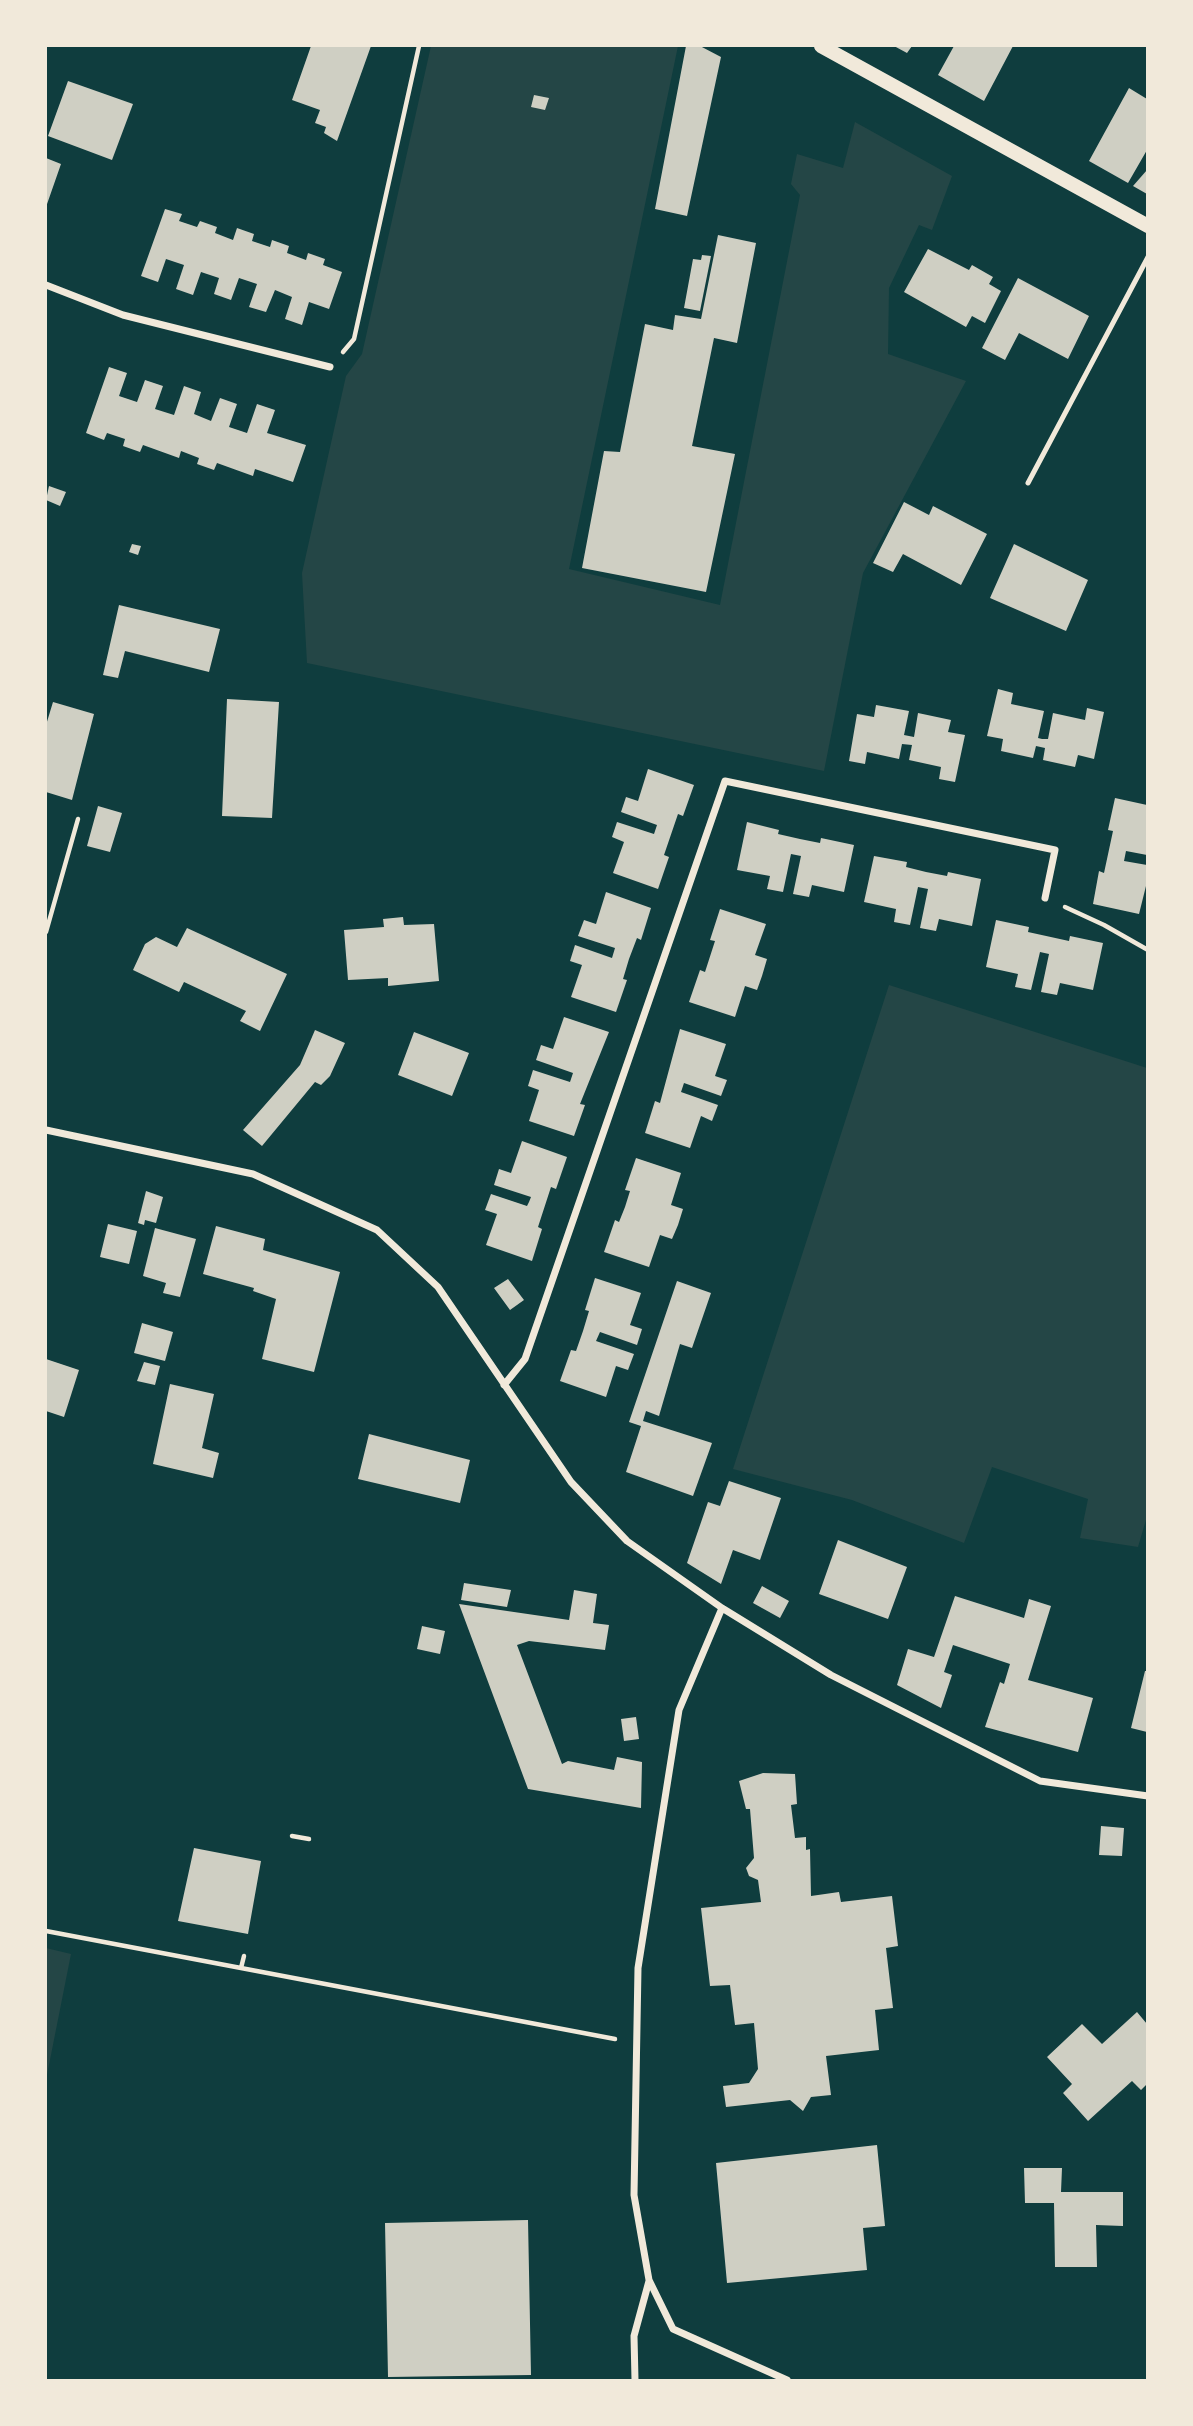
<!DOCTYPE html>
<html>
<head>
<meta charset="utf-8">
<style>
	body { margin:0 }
	#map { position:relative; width:1193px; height:2426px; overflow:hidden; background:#0f3d3e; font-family:Cabin,sans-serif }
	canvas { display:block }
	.frame { position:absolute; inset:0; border:47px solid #f1e9da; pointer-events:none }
</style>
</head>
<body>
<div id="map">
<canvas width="1193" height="2426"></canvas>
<div class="frame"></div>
</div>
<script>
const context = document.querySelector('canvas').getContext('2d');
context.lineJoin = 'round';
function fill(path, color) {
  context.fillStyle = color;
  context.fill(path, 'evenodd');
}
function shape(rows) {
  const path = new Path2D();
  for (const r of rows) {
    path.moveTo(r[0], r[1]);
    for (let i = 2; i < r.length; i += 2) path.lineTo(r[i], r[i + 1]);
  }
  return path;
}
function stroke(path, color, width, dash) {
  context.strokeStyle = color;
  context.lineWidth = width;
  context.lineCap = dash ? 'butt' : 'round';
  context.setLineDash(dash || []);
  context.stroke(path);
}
fill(shape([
	[431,46,678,46,569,569,720,605,800,195,791,184,797,154,843,168,855,122,952,176,932,230,919,225,889,288,888,354,966,381,863,573,824,771,307,663,302,573,346,376,362,354],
	[889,985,1147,1068,1148,1513,1138,1547,1080,1538,1088,1499,992,1467,964,1543,852,1500,733,1469],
	[46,1948,71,1954,46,2080]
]), '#244646');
fill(shape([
	[311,46,371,46,337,141,324,133,326,127,315,123,320,110,292,100],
	[686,46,700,46,721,57,687,216,655,209],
	[894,46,912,46,907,53],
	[954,46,1013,46,984,101,938,75],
	[68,81,133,104,112,160,48,136],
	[1129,88,1147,99,1147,150,1128,183,1089,161],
	[534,95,549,98,545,110,531,107],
	[46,158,61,164,46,207],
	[1147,170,1147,194,1133,186],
	[165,209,182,214,179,221,197,227,200,221,217,227,215,233,233,240,237,228,254,234,252,241,270,247,272,240,289,246,287,253,306,260,308,253,325,259,323,265,342,272,329,309,309,302,302,325,285,319,292,297,275,290,266,312,249,307,257,284,239,278,231,300,214,294,219,278,201,272,193,295,176,289,184,265,166,259,158,282,141,276],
	[718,235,756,243,737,343,714,338,692,446,735,454,706,592,582,568,604,451,620,452,645,324,673,330,675,315,701,319],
	[928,249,969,270,972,265,993,277,989,284,1001,291,985,323,972,316,966,327,904,292],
	[702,255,711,256,700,311,684,308,693,259,701,260],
	[1018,278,1089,316,1068,359,1019,333,1005,360,982,348],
	[109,367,127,373,119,396,137,402,145,380,163,386,155,409,174,415,184,386,201,392,194,414,211,421,220,398,237,404,229,427,247,433,257,404,275,410,267,433,306,445,293,482,255,469,253,476,217,463,214,470,197,464,199,458,181,451,179,458,143,445,140,452,123,446,125,439,107,433,104,440,86,433],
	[49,486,66,492,60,506,46,500],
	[904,502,929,515,933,506,987,534,961,585,903,554,893,572,873,563],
	[132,544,141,546,138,555,129,552],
	[1014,544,1088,580,1066,631,990,598],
	[119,605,220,629,209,672,125,651,118,678,103,675],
	[998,689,1013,693,1011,704,1044,711,1038,738,1042,739,1048,739,1053,713,1085,720,1087,708,1104,712,1094,759,1078,755,1075,767,1043,760,1045,748,1036,746,1033,758,1001,751,1003,739,987,736],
	[227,699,279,702,272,818,222,816],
	[53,702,94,714,72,800,46,792,46,725],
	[876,705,909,711,904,735,914,737,918,713,951,720,948,732,965,735,955,782,939,779,941,767,909,760,912,745,902,744,899,759,867,752,865,764,849,761,857,714,874,717],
	[648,769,694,785,683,816,678,814,664,855,669,857,658,889,613,873,624,842,612,837,617,822,654,834,657,825,621,812,626,797,638,801],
	[1115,798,1147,805,1147,855,1126,851,1124,861,1147,865,1147,882,1139,914,1093,904,1099,871,1104,873,1113,831,1108,830],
	[98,806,122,813,110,852,87,846],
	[747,822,779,830,778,834,800,839,820,843,821,838,854,845,844,892,812,885,809,897,793,894,801,856,791,854,783,892,767,889,770,876,737,870],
	[874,856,907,862,906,867,926,872,947,876,948,872,981,879,972,926,939,919,936,931,920,928,928,889,918,887,910,925,894,922,896,909,864,902],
	[606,892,651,908,641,940,637,938,629,959,623,979,627,980,616,1012,571,997,582,965,570,961,575,945,612,958,615,948,578,936,584,920,596,924],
	[720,909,766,924,755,955,767,959,762,976,757,990,745,986,735,1017,689,1002,700,970,705,972,715,941,710,940],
	[403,917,404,925,434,924,439,981,388,986,388,978,348,980,344,930,384,927,383,919],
	[996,920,1029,927,1028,932,1069,941,1070,936,1103,943,1093,990,1060,983,1057,995,1041,992,1049,954,1040,952,1031,990,1015,987,1018,974,986,967],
	[187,928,287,974,260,1031,240,1021,246,1011,184,982,179,992,133,970,145,944,156,937,177,947],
	[564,1017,609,1032,580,1104,585,1105,574,1136,529,1121,539,1090,528,1086,533,1070,570,1082,573,1073,536,1060,541,1045,553,1049],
	[680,1029,726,1044,715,1076,727,1080,721,1096,684,1083,681,1092,718,1105,712,1121,701,1116,690,1148,645,1133,655,1101,660,1103],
	[315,1030,345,1043,330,1076,321,1085,315,1082,262,1146,243,1130,300,1065],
	[414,1032,469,1053,452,1096,398,1075],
	[522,1141,567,1157,556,1189,551,1187,538,1227,542,1229,532,1261,486,1245,497,1214,485,1210,491,1194,527,1206,529,1202,531,1197,494,1185,499,1169,511,1173],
	[636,1158,681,1173,671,1205,683,1209,678,1225,672,1239,660,1235,649,1267,604,1252,615,1220,619,1222,625,1207,630,1191,625,1190],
	[146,1191,163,1197,156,1223,145,1220,144,1225,138,1223],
	[108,1224,137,1231,129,1264,100,1257],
	[216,1226,265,1239,263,1250,340,1272,314,1372,262,1359,276,1299,253,1291,254,1288,203,1274],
	[155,1228,196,1239,180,1297,163,1293,166,1283,143,1276],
	[595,1278,641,1293,630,1325,642,1329,637,1345,600,1332,596,1341,634,1354,628,1370,616,1366,606,1397,560,1381,571,1350,576,1351,583,1331,589,1311,585,1310],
	[508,1279,524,1300,510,1310,494,1288],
	[677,1281,711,1293,692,1348,680,1344,659,1416,646,1411,643,1421,712,1443,693,1496,626,1472,641,1426,629,1422],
	[142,1323,173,1332,165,1361,134,1353],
	[46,1359,79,1370,64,1417,46,1411],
	[144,1362,160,1366,155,1385,137,1381],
	[170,1384,214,1394,202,1448,219,1453,213,1478,153,1464],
	[369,1434,470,1460,460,1503,358,1479],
	[729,1481,781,1498,760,1560,733,1550,721,1584,687,1563,708,1502,720,1506],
	[838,1540,907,1567,888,1619,819,1594],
	[464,1583,511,1590,507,1607,461,1600],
	[762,1586,789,1601,780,1618,753,1603],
	[574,1590,597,1594,593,1623,609,1625,605,1650,529,1641,517,1645,562,1764,568,1761,614,1770,617,1757,642,1762,641,1808,528,1789,459,1604,569,1620],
	[955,1596,1024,1618,1029,1599,1051,1606,1028,1680,1093,1698,1078,1752,985,1727,1000,1682,1004,1684,1010,1664,953,1645,944,1672,952,1675,941,1708,897,1685,908,1649,934,1657],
	[422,1626,445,1631,440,1654,417,1649],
	[1145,1671,1147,1671,1147,1732,1131,1728],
	[636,1717,639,1739,624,1741,621,1719],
	[763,1773,795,1774,797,1804,791,1805,795,1838,806,1837,806,1850,810,1849,811,1896,839,1892,841,1902,892,1896,898,1946,886,1948,893,2008,875,2010,879,2050,826,2056,831,2095,811,2097,803,2111,790,2100,726,2107,723,2086,749,2083,758,2069,754,2023,735,2025,730,1985,710,1986,701,1908,761,1902,758,1880,749,1876,746,1868,754,1858,750,1809,746,1809,739,1781],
	[1101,1826,1124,1828,1122,1856,1099,1855],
	[194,1848,261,1861,248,1934,178,1921],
	[1137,2012,1147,2024,1147,2084,1141,2090,1132,2081,1088,2121,1063,2093,1072,2084,1047,2057,1082,2024,1102,2044],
	[877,2145,885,2226,863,2228,867,2270,727,2283,716,2163],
	[1024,2168,1062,2168,1061,2192,1123,2192,1123,2226,1096,2225,1097,2267,1055,2267,1054,2203,1025,2203],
	[528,2220,531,2375,388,2377,385,2223]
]), '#cfcfc3');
stroke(shape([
	[343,352,354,339,419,46],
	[1065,907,1104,925,1148,950],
	[46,932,78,819],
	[292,1836,309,1839],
	[46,1931,615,2039],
	[241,1968,244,1956]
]), '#f1e9da', 4.5);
stroke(shape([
	[1028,483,1148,257]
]), '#f1e9da', 5);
stroke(shape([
	[46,285,123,315,330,367],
	[46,1130,253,1174,377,1230,438,1287,571,1482,627,1541,722,1608,831,1675,1040,1781,1148,1796],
	[504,1385,525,1359,725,781,1055,850,1045,898],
	[722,1608,679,1710,638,1968,634,2195,649,2280,673,2329,787,2380],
	[635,2380,634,2336,649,2281]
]), '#f1e9da', 7);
stroke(shape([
	[821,46,1148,226]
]), '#f1e9da', 14);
</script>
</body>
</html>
